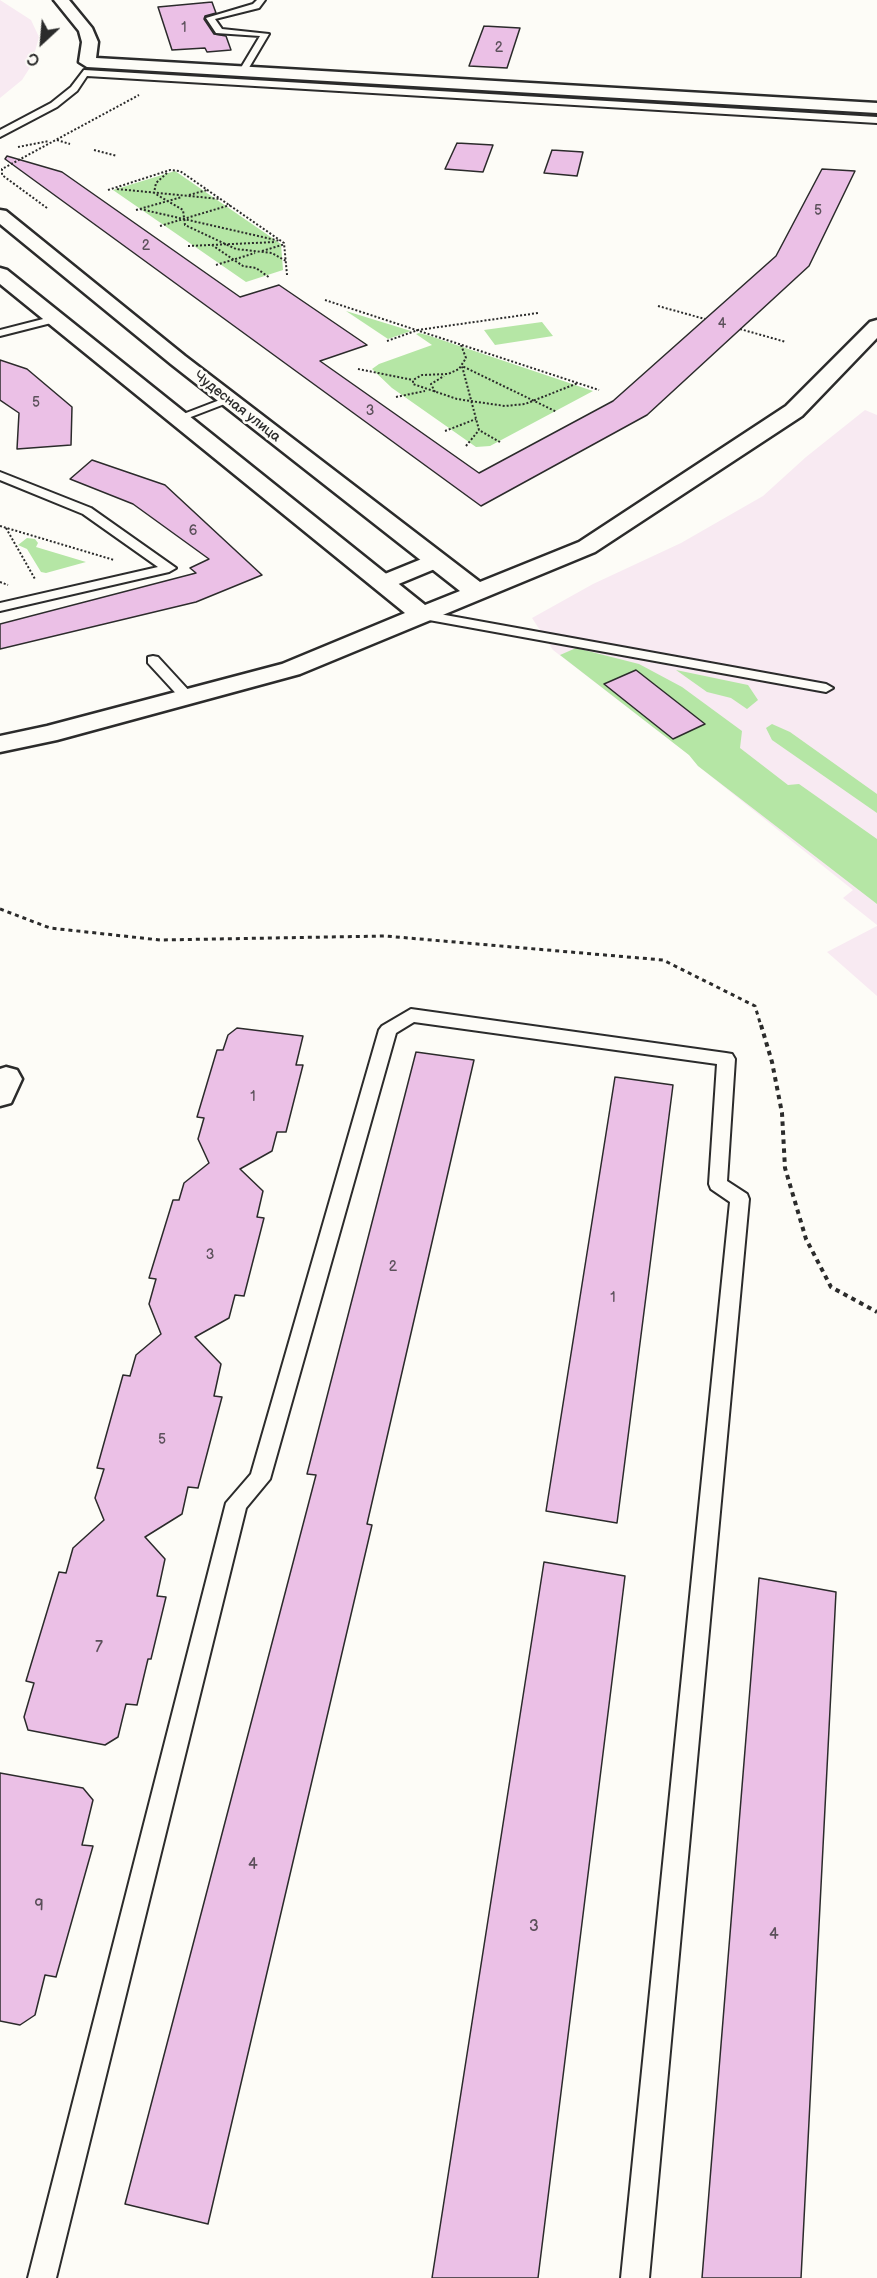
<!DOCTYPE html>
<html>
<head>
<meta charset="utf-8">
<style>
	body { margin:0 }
	#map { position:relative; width:877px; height:2278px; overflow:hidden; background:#fdfcf7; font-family:"Balsamiq Sans",sans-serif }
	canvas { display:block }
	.north { position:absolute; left:12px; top:12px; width:60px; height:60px; -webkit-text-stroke:4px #fdfcf7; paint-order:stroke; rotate:206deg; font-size:16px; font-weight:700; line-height:24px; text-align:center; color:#2b2b2b }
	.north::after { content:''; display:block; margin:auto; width:21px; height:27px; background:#2b2b2b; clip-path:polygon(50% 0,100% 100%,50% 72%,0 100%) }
</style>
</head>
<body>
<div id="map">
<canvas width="877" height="2278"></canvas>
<div class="north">С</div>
</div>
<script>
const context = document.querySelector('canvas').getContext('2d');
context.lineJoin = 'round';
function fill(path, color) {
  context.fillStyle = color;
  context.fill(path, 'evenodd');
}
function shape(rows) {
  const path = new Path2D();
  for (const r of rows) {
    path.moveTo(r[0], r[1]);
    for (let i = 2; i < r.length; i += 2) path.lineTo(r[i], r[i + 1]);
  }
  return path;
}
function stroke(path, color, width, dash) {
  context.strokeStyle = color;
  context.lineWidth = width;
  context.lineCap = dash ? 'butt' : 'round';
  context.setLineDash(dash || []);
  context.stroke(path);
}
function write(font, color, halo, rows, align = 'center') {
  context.font = font + ' "Balsamiq Sans",sans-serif';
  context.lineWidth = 5;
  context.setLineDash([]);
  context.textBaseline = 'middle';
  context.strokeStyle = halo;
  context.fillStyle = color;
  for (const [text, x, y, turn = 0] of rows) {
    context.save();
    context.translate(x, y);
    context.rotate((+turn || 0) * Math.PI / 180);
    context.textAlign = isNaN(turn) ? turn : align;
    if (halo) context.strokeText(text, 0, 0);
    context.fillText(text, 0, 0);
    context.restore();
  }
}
fill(shape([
	[0,0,31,20,39,37,31,66,22,80,0,98],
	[865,410,877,415,877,925,843,898,853,890,698,766,689,755,553,650,532,618,593,584,681,543,763,496,806,457],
	[877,926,877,996,827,952]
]), '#f8eaf2');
fill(shape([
	[175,171,281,244,283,270,246,282,113,190],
	[346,311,411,331,388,339],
	[542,322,553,336,495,345,484,330],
	[419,333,427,335,593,391,490,446,476,447,392,388,372,369,379,364,432,345,416,334],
	[27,538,35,539,38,543,36,547,86,562,46,573,41,572,27,549,18,545],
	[576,648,639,664,682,687,742,731,740,748,788,785,799,784,877,839,877,904,698,766,689,755,560,655],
	[676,670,748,685,758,700,747,709,731,698,707,692],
	[772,724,790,732,877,794,877,813,772,740,766,728]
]), '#b5e6a5');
const building = shape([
	[212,2,216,13,205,16,204,19,214,34,226,36,231,50,207,52,205,48,172,50,158,7,212,2],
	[484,26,520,28,507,68,469,66,484,26],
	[457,143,493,145,483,172,445,169,457,143],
	[552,150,583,152,577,176,544,173,552,150],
	[7,156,62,172,240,297,279,285,367,345,320,361,479,473,613,401,776,256,822,169,855,171,809,266,647,415,481,506,5,159,7,156],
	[0,360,27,369,72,407,71,445,17,449,19,413,0,400,0,360],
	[92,460,165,485,262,575,196,602,0,649,0,624,196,573,190,568,209,559,133,504,70,479,92,460],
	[636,670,705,724,673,739,604,684,636,670],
	[237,1028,303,1036,296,1065,303,1065,286,1132,277,1132,272,1151,240,1169,263,1191,257,1217,264,1218,244,1296,235,1295,229,1318,195,1337,221,1364,214,1396,222,1397,198,1488,188,1487,182,1514,145,1537,165,1559,157,1596,166,1597,151,1659,148,1659,137,1705,126,1704,118,1737,105,1745,28,1730,24,1717,34,1683,26,1681,59,1572,66,1573,73,1548,104,1520,95,1498,104,1469,97,1468,123,1375,130,1376,136,1355,161,1334,149,1304,156,1279,149,1278,173,1200,179,1200,184,1183,209,1163,198,1139,204,1118,197,1117,217,1050,223,1050,228,1035,237,1028],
	[416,1052,474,1060,367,1524,372,1525,208,2224,125,2204,316,1475,307,1474,416,1052],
	[615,1077,673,1085,617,1523,546,1511,615,1077],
	[544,1562,625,1576,538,2278,432,2278,544,1562],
	[759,1578,836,1592,801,2278,702,2278,759,1578],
	[0,1773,83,1788,93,1800,82,1845,93,1846,56,1977,45,1975,35,2015,20,2025,0,2021,0,1773]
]);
fill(building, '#ebc0e6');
stroke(building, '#2b2b2b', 1.5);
const service = shape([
	[257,0,265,0,259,8,215,19,222,29,269,34,247,71,243,74,239,71,260,36,216,33,206,18,253,4,257,0],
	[84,70,877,117,877,123,87,76,77,91,57,107,0,137,0,130,51,103,71,87,84,70],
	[55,316,60,319,59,321,0,336,0,330,55,316],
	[225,398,235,400,183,420,173,418,225,398],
	[0,472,91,508,176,568,169,572,0,611,0,603,158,567,83,514,0,480,0,472],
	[423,611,826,684,833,688,826,692,418,618,418,612,423,611],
	[153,656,158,657,192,694,192,700,182,700,148,663,148,657,153,656],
	[411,1009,726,1053,732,1054,735,1059,727,1181,747,1194,749,1199,649,2278,621,2278,730,1202,711,1189,709,1184,717,1064,414,1022,396,1033,270,1479,246,1508,56,2278,28,2278,226,1503,251,1474,379,1030,382,1026,411,1009]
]);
const minor = shape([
	[54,0,69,0,92,28,98,42,96,58,877,103,877,113,87,67,79,62,82,42,79,31,54,0],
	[434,554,442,556,446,561,442,566,384,590,375,588,372,583,375,578,434,554],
	[6,1067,17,1070,22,1079,11,1103,0,1106,0,1069,6,1067]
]);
const tertiary = shape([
	[0,210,6,211,185,356,480,582,579,542,786,406,870,322,877,320,877,338,802,416,595,552,300,674,57,740,0,752,0,736,47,726,282,664,405,613,0,284,0,268,7,270,425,605,460,591,171,364,0,224,0,210]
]);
stroke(service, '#2b2b2b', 4);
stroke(minor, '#2b2b2b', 5);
stroke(tertiary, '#2b2b2b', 5);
stroke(shape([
	[57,140,70,144],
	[18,147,49,141],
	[94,150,117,156],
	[167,173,156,183,154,193,183,210,185,225,236,249,272,253,286,261],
	[117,189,220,199],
	[108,190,170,170,180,171,284,243,287,275],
	[189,195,207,190],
	[47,208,2,175,2,169,139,95],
	[140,209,280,241],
	[136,210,182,197],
	[160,226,230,205],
	[212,245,243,266,256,268,270,278],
	[188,246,276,242],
	[262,251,285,244],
	[216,265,255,253],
	[325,300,599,390],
	[658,306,705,319],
	[740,329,786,342],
	[387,341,418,330,538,313],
	[461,345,466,358,459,369,448,374,422,375,413,380,413,384,457,399,505,406,525,404,578,383],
	[358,369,413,380],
	[435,392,431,384,444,376],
	[396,397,425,391],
	[445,431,476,419],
	[500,442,479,430,462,366,557,412],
	[466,446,479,430],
	[0,526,114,560],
	[6,528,35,579],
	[0,582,8,585]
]), '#2b2b2b', 2, [2, 2]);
stroke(shape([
	[0,909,50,928,160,940,385,936,663,960,755,1006,761,1026]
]), '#2b2b2b', 3, [4, 4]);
stroke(shape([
	[761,1025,772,1062,782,1113,785,1168,806,1239,831,1287,877,1312]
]), '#2b2b2b', 4, [4.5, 4.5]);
fill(service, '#fdfcf7');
fill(minor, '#fdfcf7');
fill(tertiary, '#fdfcf7');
write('14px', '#5b505a', null, [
	["1",184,28],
	["2",499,48],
	["5",818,211],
	["2",146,246],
	["4",722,324],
	["5",36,403],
	["3",370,411],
	["6",193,531],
	["1",253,1097],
	["3",210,1255],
	["2",393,1267],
	["1",613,1298],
	["5",162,1440]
]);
write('14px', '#2b2b2b', '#fdfcf7', [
	["Чудесная улица",237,407,38]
]);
write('16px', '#5b505a', null, [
	["7",99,1648],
	["4",253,1865],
	["9",39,1906],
	["3",534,1927],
	["4",774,1935]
]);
</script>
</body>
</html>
